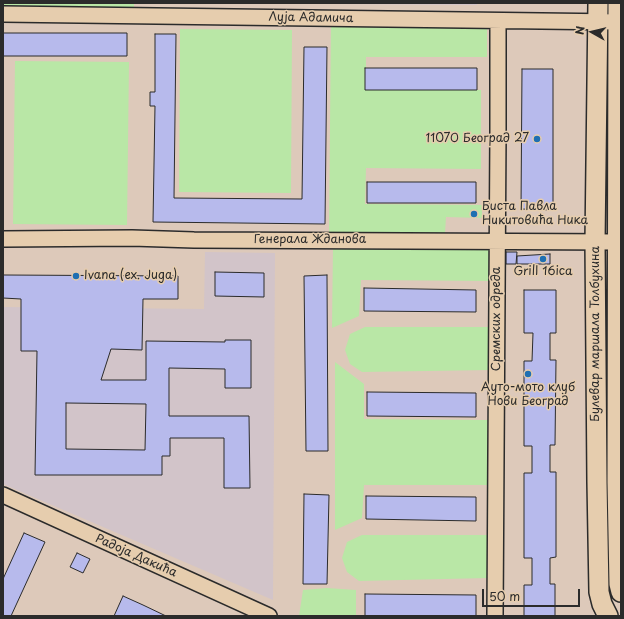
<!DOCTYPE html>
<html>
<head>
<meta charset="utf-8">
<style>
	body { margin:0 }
	#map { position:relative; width:624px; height:619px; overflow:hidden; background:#ddc9ba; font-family:"Playpen Sans",sans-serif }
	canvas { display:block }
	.frame { position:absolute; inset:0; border:4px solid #2b2b2b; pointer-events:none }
	.north { position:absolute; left:572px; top:12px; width:40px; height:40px; -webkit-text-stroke:3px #e6cdae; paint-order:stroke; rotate:278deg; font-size:11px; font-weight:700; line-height:16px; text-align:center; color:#2b2b2b }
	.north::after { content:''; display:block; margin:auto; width:14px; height:18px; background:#2b2b2b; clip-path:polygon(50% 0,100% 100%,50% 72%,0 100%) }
	.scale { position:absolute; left:482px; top:589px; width:98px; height:18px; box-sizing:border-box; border:2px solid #2b2b2b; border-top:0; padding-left:5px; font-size:12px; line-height:14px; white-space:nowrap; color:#2b2b2b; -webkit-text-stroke:3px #e6cdae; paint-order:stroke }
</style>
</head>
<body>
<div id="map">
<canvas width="624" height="619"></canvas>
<div class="frame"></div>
<div class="north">N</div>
<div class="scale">50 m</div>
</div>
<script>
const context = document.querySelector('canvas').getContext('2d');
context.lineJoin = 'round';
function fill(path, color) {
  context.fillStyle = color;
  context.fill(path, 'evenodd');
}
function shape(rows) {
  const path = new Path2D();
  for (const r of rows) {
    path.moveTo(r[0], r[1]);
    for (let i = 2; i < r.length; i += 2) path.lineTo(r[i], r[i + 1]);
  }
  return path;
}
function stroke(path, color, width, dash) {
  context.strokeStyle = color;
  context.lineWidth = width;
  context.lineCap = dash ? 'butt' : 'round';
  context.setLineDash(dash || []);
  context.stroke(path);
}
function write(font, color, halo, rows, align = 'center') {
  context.font = font + ' "Playpen Sans",sans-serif';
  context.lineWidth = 3;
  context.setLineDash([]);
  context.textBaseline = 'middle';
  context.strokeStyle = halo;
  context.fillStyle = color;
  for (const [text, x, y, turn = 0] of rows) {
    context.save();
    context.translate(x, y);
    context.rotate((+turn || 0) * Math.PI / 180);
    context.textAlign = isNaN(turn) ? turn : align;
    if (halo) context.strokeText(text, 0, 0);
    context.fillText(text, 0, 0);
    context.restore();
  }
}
fill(shape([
	[333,3,477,3,477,5,333,4],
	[205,252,275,253,273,600,3,484,3,307,204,309]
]), '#d2c4c9');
fill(shape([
	[3,3,134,3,134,8,3,7],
	[331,21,487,21,487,57,366,57,366,89,481,90,481,169,366,168,365,204,482,205,482,218,446,217,445,233,329,232],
	[180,29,292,30,291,193,179,192],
	[15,61,129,62,127,225,13,224],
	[333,245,490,246,489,281,361,280,359,316,332,328],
	[365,327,492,327,491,370,362,372,350,364,345,350,350,334],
	[335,362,364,384,364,419,488,420,488,485,364,485,362,518,335,530],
	[362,535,489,535,488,578,359,581,347,572,342,558,347,542],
	[327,588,356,590,356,616,299,616,303,590]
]), '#b9e7a6');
const building = shape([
	[3,33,127,33,127,56,3,56,3,33],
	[155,34,176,34,174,198,302,199,304,47,327,47,325,224,153,222,155,106,150,106,150,92,155,92,155,34],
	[365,68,477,68,477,90,365,90,365,68],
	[522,69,553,69,553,210,521,209,522,69],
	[367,182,476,182,476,203,367,203,367,182],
	[506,252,517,252,516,264,506,264,506,252],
	[550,254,550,264,517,264,517,256,550,254],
	[215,272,264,273,264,297,215,296,215,272],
	[3,275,178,276,178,299,143,299,142,350,111,349,101,380,146,380,146,341,225,342,225,340,251,340,251,388,225,388,225,369,169,368,169,416,249,416,250,488,224,488,224,438,170,438,170,456,162,456,162,475,35,475,37,351,21,351,21,299,3,298,3,275],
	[66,403,146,404,145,450,66,449,66,403],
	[327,275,328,451,306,451,304,276,327,275],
	[364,288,476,290,476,312,364,311,364,288],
	[524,290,556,290,556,333,550,333,550,360,556,360,555,445,550,445,550,472,556,472,556,557,550,558,550,584,555,584,555,616,524,616,524,585,532,585,532,558,524,558,524,473,532,473,532,446,524,446,524,361,532,361,533,333,524,333,524,290],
	[367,392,476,393,476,417,367,416,367,392],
	[304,494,329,495,327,584,303,584,304,494],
	[366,496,476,497,476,521,366,519,366,496],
	[24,533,45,542,11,616,3,616,3,579,24,533],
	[77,553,90,559,83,573,70,567,77,553],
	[365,594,476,595,476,616,365,616,365,594],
	[123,596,143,605,166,616,114,616,123,596]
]);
fill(building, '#b7baec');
stroke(building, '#2b2b2b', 1);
const minor = shape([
	[3,14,618,22],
	[3,239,132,238,194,240,617,242],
	[3,495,269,616],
	[495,616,498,132,498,21]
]);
const tertiary = shape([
	[598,3,595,242,597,482,599,592,602,604,608,616],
	[618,3,617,482,619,584,621,592]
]);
stroke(minor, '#2b2b2b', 18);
stroke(tertiary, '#2b2b2b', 22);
stroke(minor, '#e6cdae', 15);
stroke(tertiary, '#e6cdae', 19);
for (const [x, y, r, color] of [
	[537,139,4,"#1f6fb2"],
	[474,214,4,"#1f6fb2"],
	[543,259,4,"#1f6fb2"],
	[76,276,4,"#1f6fb2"],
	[528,374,4,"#1f6fb2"]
]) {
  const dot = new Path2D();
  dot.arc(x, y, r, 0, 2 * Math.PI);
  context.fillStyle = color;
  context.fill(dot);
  stroke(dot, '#e6cdae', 1.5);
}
write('12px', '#2b2b2b', '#e6cdae', [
	["Луја Адамича",311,18,1],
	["Генерала Жданова",310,240],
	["Сремских одреда",497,319,-90],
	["Булевар маршала Толбухина",596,334,-90],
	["Радоја Дакића",136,556,24]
]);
write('12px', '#2b2b2b', '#e6cdae', [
	["11070 Београд 27",529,139,"right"],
	["Биста Павла",482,207],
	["Никитовића Ника",482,221],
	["Grill 16ica",543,272,"center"],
	["Ivana (ex. Juga)",84,276],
	["Ауто-мото клуб",528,388,"center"],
	["Нови Београд",528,402,"center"]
], 'left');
</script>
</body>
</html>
